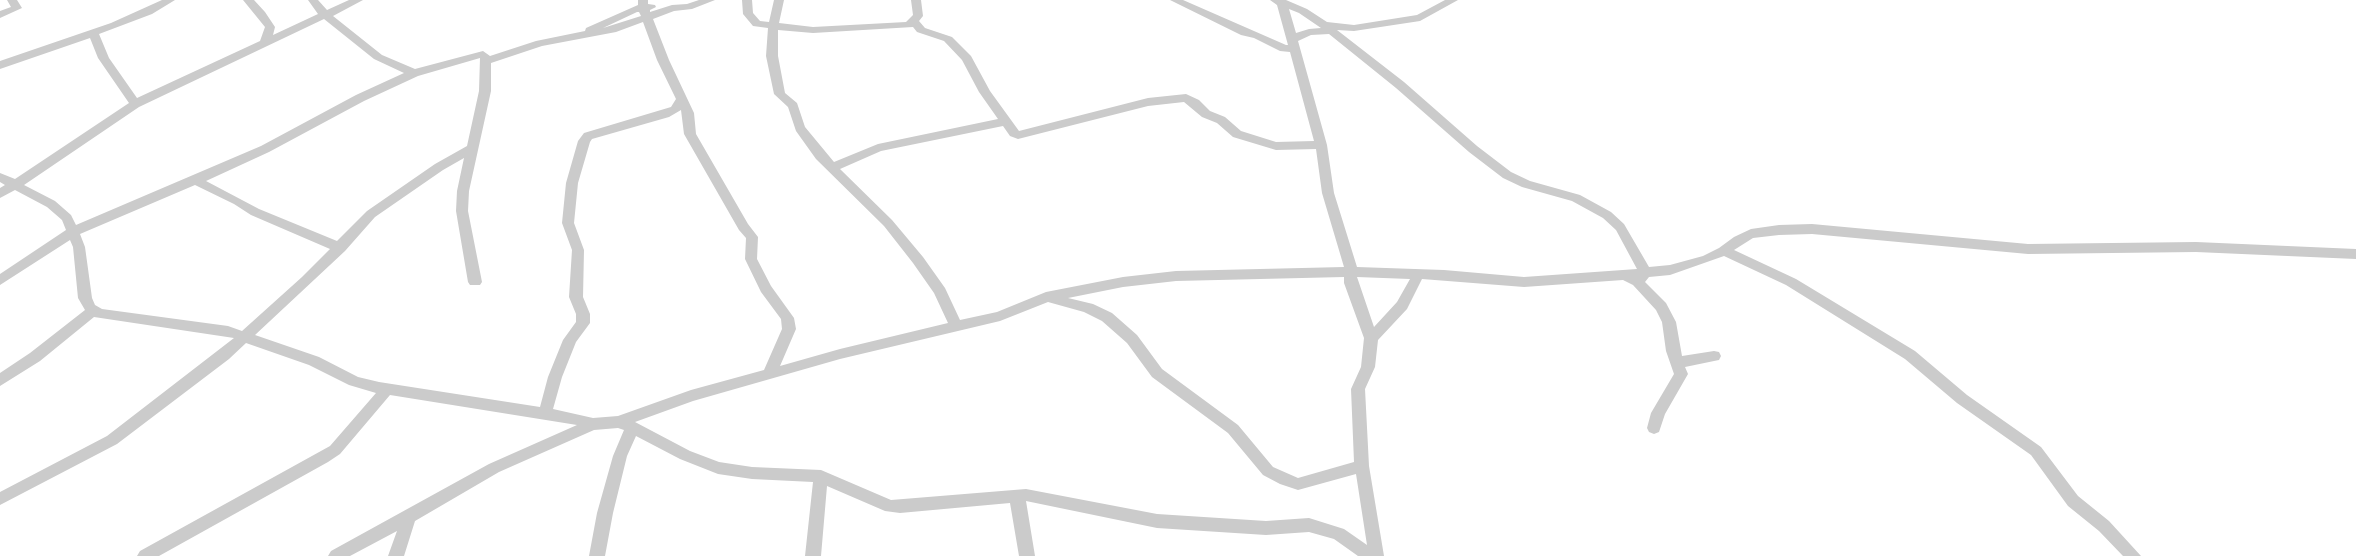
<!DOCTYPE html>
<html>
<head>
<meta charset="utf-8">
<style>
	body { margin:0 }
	canvas { display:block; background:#fff }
</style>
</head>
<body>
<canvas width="2356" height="556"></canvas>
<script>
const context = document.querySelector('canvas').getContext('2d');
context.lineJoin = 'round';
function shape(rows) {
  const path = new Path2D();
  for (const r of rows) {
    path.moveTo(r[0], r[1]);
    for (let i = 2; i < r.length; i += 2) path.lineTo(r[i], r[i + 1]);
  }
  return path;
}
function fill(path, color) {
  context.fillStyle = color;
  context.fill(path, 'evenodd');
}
fill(shape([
	[7,0,17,0,22,8,0,18,0,11,11,7,7,0],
	[162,0,175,0,152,14,99,34,109,58,137,98,260,41,265,27,243,0,254,0,265,12,275,27,273,35,318,14,308,0,318,0,327,10,349,0,363,0,333,16,382,55,415,69,483,51,490,56,536,41,585,31,586,28,638,5,638,0,648,0,648,4,655,5,656,7,650,10,650,12,672,5,687,4,699,0,715,0,692,9,674,11,653,19,669,60,694,113,696,134,748,224,758,237,757,259,771,286,794,318,796,329,780,366,840,349,948,323,934,293,913,263,884,226,816,159,796,131,788,107,774,94,766,56,768,28,753,26,743,14,742,0,752,0,753,13,760,21,769,22,774,0,784,0,779,23,813,27,906,22,913,15,911,0,921,0,923,16,919,21,925,28,952,37,971,56,990,91,1019,131,1148,98,1186,94,1199,100,1210,111,1225,117,1241,131,1276,142,1314,141,1290,52,1280,51,1254,38,1241,35,1170,0,1183,0,1286,45,1288,45,1277,5,1270,0,1286,0,1307,9,1327,22,1354,25,1417,15,1445,0,1458,0,1420,21,1354,31,1337,30,1404,82,1477,146,1511,172,1530,181,1580,195,1611,212,1624,224,1649,267,1670,265,1703,256,1719,248,1734,237,1751,229,1779,225,1812,224,2028,244,2196,242,2356,249,2356,259,2196,252,2028,254,1812,234,1779,235,1753,238,1734,250,1796,279,1915,351,1967,395,2041,447,2078,496,2109,521,2141,556,2123,556,2099,531,2068,506,2031,455,1957,403,1905,359,1786,285,1724,256,1670,275,1649,277,1645,282,1666,303,1676,322,1682,356,1714,351,1719,352,1721,356,1719,360,1714,361,1685,367,1688,374,1665,414,1659,432,1654,434,1649,432,1647,428,1651,413,1674,374,1666,351,1662,322,1656,310,1633,285,1623,280,1524,287,1422,279,1407,309,1378,340,1375,367,1365,389,1369,466,1384,556,1358,556,1334,539,1309,532,1266,535,1157,528,1026,501,1035,556,1019,556,1010,503,900,513,885,511,827,486,821,556,805,556,813,482,752,479,718,474,680,459,636,436,627,456,613,513,605,556,589,556,597,513,613,456,624,430,618,428,594,430,499,472,415,521,404,556,388,556,397,531,350,556,328,556,331,551,489,464,577,425,390,395,340,454,328,462,159,556,137,556,140,551,330,446,376,393,349,385,309,365,246,343,229,359,117,444,0,505,0,492,107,436,234,338,94,317,40,361,0,386,0,373,30,353,85,310,78,298,73,247,70,240,0,285,0,274,66,230,62,220,47,207,15,190,0,198,0,188,5,185,0,182,0,173,15,179,129,103,98,58,90,38,0,69,0,61,111,23,162,0],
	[1289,9,1299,13,1321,28,1309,29,1296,33,1289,9],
	[637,12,639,12,641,16,603,28,637,12],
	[324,19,374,59,404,73,356,95,261,146,76,225,71,215,55,201,24,185,139,107,324,19],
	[643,22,657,60,676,99,671,107,584,133,578,141,566,183,562,223,572,250,569,297,576,314,576,322,563,340,548,377,540,407,379,382,358,377,319,357,255,335,345,251,375,217,443,170,464,158,457,191,456,211,468,282,470,285,480,285,482,282,468,211,469,191,491,91,491,63,542,46,616,32,643,22],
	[913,27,917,32,944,41,962,60,979,92,998,119,878,144,834,162,805,127,797,103,785,93,778,56,778,30,813,33,913,27],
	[1329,34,1396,88,1469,152,1503,178,1522,187,1572,201,1603,218,1616,230,1637,269,1524,277,1444,270,1357,267,1334,193,1327,145,1298,41,1311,35,1329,34],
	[480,58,479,91,467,146,435,164,367,211,337,241,259,209,206,181,269,152,364,101,418,76,480,58],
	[1184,102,1202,117,1217,123,1233,137,1276,150,1316,149,1322,193,1344,267,1176,271,1123,277,1046,292,997,312,960,320,945,288,923,257,892,220,840,169,881,151,1003,126,1010,136,1018,139,1148,106,1184,102],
	[681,110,684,134,739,230,746,238,745,259,761,292,781,319,782,329,764,370,691,390,618,416,593,418,553,409,562,377,576,342,590,323,590,314,583,297,584,250,574,223,578,183,590,142,592,139,669,117,681,110],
	[195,185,234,204,251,215,330,249,302,277,242,331,228,326,102,309,95,305,92,298,85,247,80,234,195,185],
	[1344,277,1344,283,1364,338,1361,367,1351,389,1354,462,1298,478,1273,467,1238,425,1162,369,1137,335,1112,313,1093,304,1068,298,1123,287,1176,281,1344,277],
	[1357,277,1410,279,1397,302,1374,327,1357,277],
	[1048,302,1084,312,1102,321,1127,343,1152,377,1228,433,1263,475,1280,484,1298,490,1356,474,1367,545,1344,529,1309,518,1266,521,1157,514,1026,489,891,500,821,470,752,467,719,462,690,451,635,422,693,401,840,359,1000,321,1048,302]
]), '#cbcbcb');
</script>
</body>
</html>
